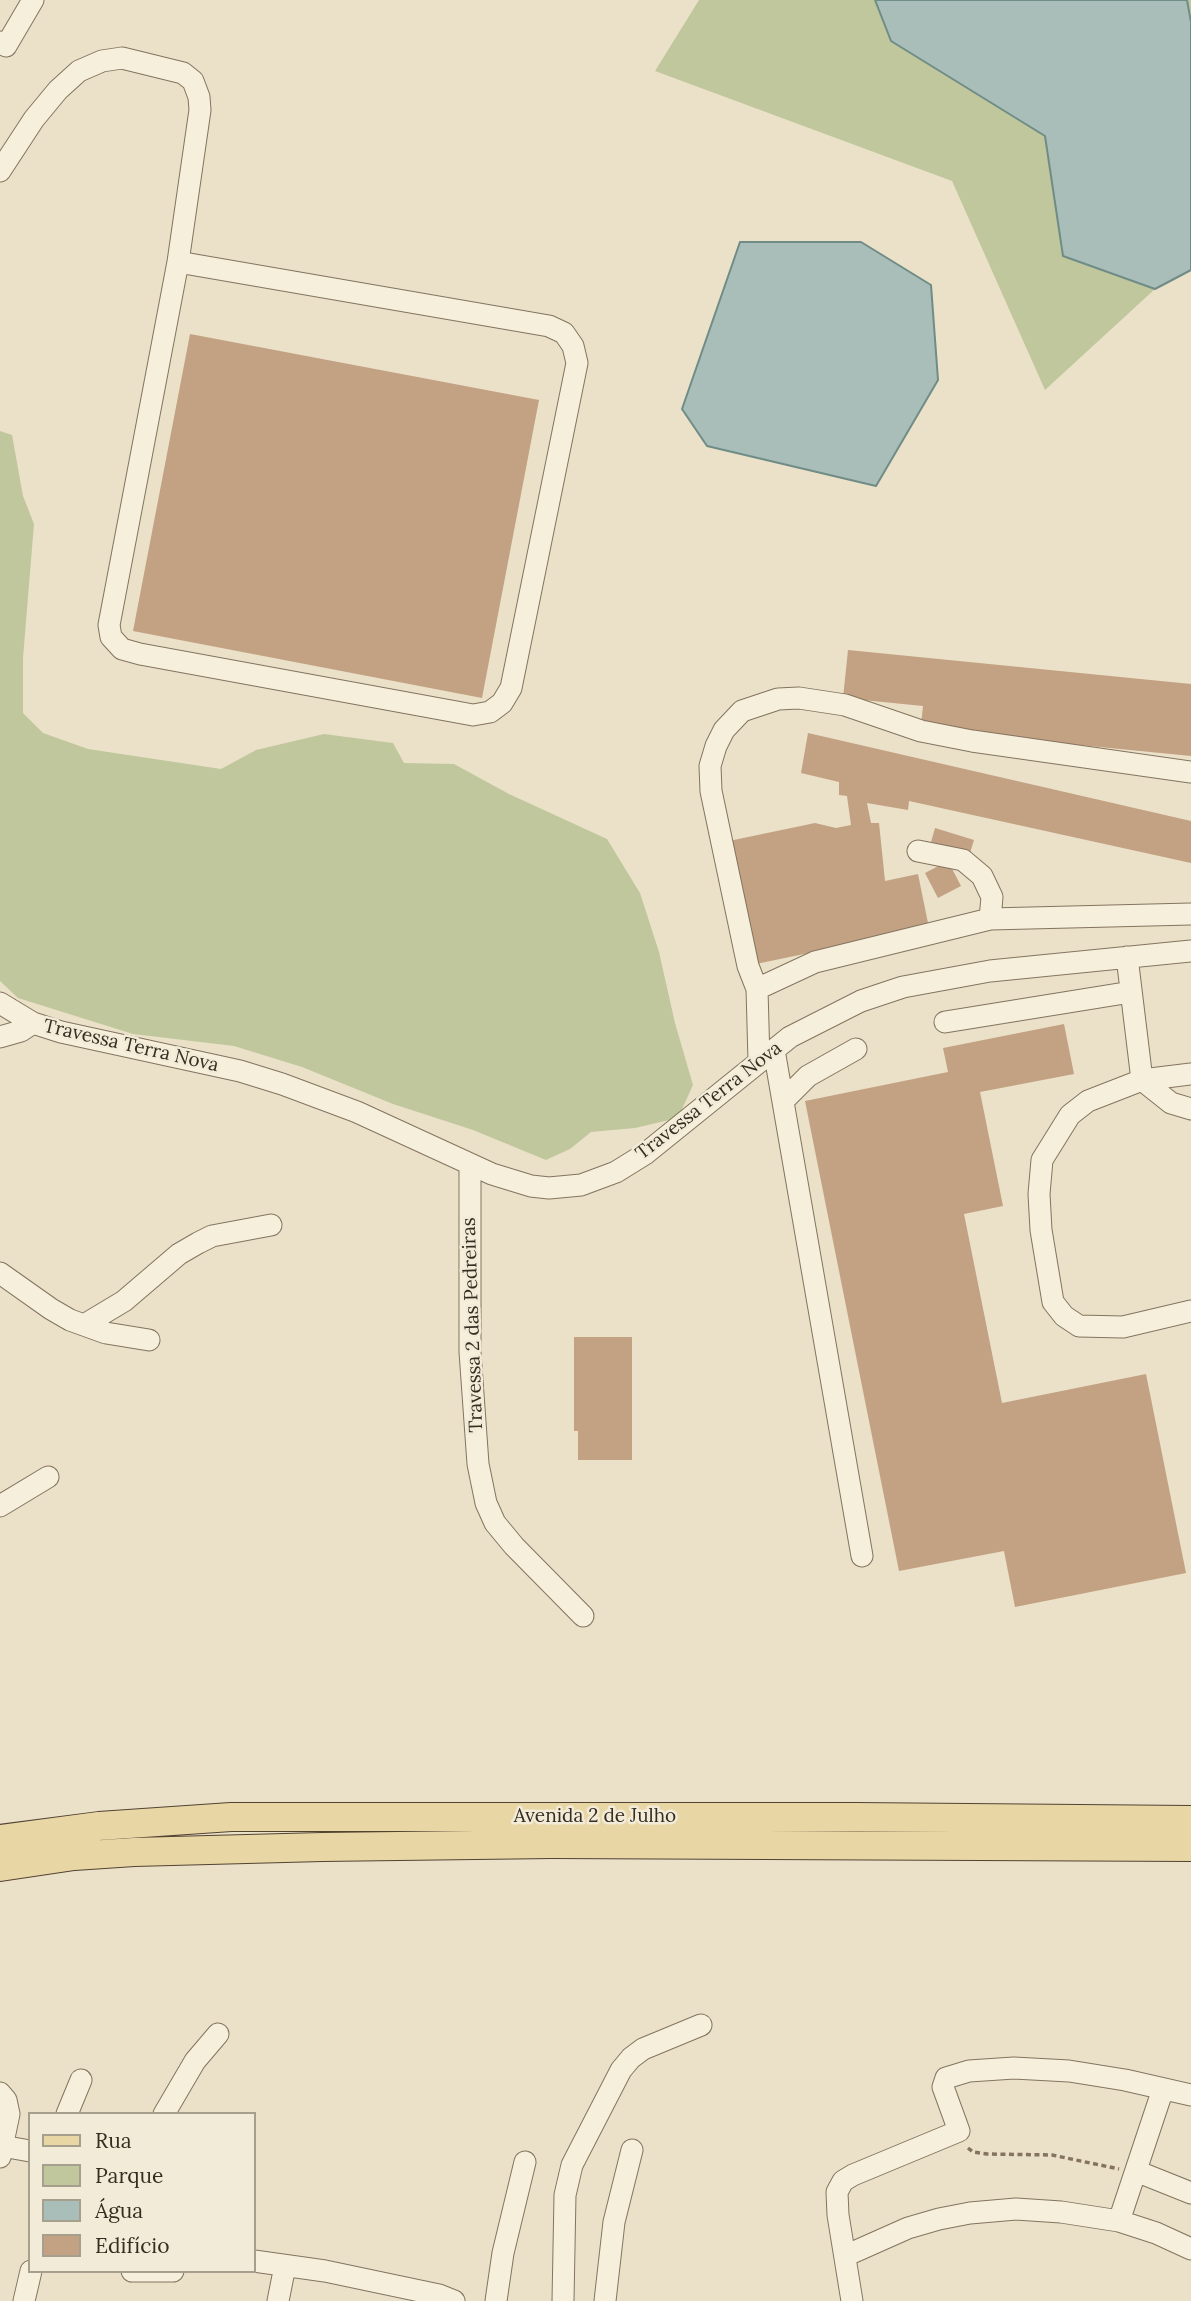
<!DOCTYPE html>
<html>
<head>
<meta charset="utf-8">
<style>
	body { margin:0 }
	#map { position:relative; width:1191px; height:2301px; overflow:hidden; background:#eae1c8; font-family:Lora,serif }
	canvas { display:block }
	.legend { position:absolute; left:28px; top:2112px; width:228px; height:161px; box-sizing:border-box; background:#f2ebd7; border:2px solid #a79f8e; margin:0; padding:9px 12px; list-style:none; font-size:21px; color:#362c21 }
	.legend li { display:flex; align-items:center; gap:14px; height:35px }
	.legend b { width:35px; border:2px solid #a79f8e }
</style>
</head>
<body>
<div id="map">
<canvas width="1191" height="2301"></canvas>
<ul class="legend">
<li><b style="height:9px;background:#e8d6a5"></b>Rua</li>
<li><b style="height:19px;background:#c0c79d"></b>Parque</li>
<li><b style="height:19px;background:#a9beb9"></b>Água</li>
<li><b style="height:19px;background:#c3a183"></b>Edifício</li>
</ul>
</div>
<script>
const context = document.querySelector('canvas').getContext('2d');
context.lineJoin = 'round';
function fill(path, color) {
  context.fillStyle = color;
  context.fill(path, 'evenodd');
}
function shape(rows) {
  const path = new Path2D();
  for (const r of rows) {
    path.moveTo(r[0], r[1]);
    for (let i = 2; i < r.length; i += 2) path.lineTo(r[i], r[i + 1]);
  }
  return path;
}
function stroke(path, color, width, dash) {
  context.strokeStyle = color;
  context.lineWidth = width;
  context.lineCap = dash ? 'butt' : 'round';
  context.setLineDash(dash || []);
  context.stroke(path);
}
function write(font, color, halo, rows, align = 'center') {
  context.font = font + ' Lora,serif';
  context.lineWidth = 5;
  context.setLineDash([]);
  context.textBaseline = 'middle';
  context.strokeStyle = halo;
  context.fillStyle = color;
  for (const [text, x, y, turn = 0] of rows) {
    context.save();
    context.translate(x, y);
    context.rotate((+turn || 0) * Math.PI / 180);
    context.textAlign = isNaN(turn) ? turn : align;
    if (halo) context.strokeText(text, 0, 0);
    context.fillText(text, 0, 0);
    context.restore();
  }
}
fill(shape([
	[699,0,1191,0,1191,270,1155,289,1045,390,952,181,655,71],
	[0,431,12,435,23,496,34,524,23,658,23,713,43,733,88,749,221,769,256,750,324,734,393,743,404,763,454,764,509,794,607,839,640,893,659,952,675,1023,693,1085,678,1118,635,1128,591,1132,570,1149,546,1160,473,1130,393,1104,302,1067,234,1046,133,1034,18,998,0,981]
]), '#c0c79d');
const water = shape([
	[875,0,1187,0,1191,22,1191,270,1155,289,1063,256,1045,136,891,41,875,0],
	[740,242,861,242,931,285,938,380,876,486,707,446,682,409,740,242]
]);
fill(water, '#a9beb9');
stroke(water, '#708c86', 2);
fill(shape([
	[190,334,539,400,482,698,133,631],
	[848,650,1191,684,1191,756,947,732,921,725,923,706,843,698],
	[808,733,1191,821,1191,863,909,801,908,810,867,803,871,823,879,823,885,881,918,874,929,928,756,964,729,841,815,823,836,828,851,825,847,796,839,795,839,782,801,773],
	[935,828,974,840,970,853,931,842],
	[948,861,961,886,938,898,925,873],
	[1064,1024,1074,1074,980,1092,1003,1206,964,1214,1002,1403,1146,1374,1186,1573,1015,1607,1004,1551,899,1571,805,1101,948,1072,943,1048],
	[574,1337,632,1337,632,1460,578,1460,578,1431,574,1431]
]), '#c3a183');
const minor = shape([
	[0,42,6,46,33,0],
	[0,171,34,119,58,90,79,71,102,61,122,58,183,73,193,81,199,97,200,110,178,262,109,625,111,637,122,649,140,654,473,715,490,712,502,703,511,688,577,363,573,346,564,333,549,326,178,262],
	[918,851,963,860,982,876,992,897,990,919],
	[1127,957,1142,1080,1171,1103,1191,1109],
	[757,989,815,962,990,919,1191,914],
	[0,1003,33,1023,61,1032,240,1071,282,1084,357,1112,492,1174,531,1186,549,1188,581,1185,616,1172,645,1154,790,1037,861,1001,903,987,990,971,1191,951],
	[945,1022,1131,992],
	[0,1037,21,1031,33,1023],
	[774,1050,862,1556],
	[759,1061,757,989,748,966,711,791,710,766,716,746,724,730,742,711,778,699,799,698,845,705,921,731,972,741,1191,772],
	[1191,1074,1142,1080,1088,1101,1070,1115,1042,1160,1039,1194,1041,1230,1053,1302,1064,1316,1079,1326,1123,1327,1191,1311],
	[783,1101,808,1076,856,1049],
	[470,1164,470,1352,478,1464,486,1503,495,1523,514,1546,583,1616],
	[0,1273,51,1309,70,1320,106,1333,149,1340],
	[84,1325,124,1301,179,1254,198,1243,212,1236,271,1225],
	[0,1506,48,1477],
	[0,2093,6,2100,9,2114,0,2157],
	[67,2114,81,2080],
	[164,2114,195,2061,218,2034],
	[2,2146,30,2151],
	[1136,2171,1191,2193],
	[1119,2221,1163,2089],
	[845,2256,908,2228,939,2219,970,2213,1016,2209,1061,2212,1119,2221,1156,2233,1191,2249],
	[254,2261,325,2271,439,2295,454,2301],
	[132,2271,173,2271],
	[24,2301,31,2271],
	[278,2301,285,2266],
	[496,2301,503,2253,525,2162],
	[563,2301,565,2195,572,2165,621,2070,631,2058,643,2049,701,2025],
	[605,2301,614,2222,632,2150],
	[852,2301,838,2215,837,2192,843,2181,853,2175,959,2131,943,2087,946,2078,969,2071,1014,2068,1069,2071,1125,2080,1191,2095]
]);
const major = shape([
	[0,1839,99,1826,231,1817,857,1817,1191,1820],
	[0,1867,74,1856,134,1852,322,1847,552,1844,1191,1847]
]);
stroke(minor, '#84745f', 23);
stroke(major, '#524333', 30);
stroke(shape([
	[968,2148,973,2152,987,2154,1052,2155,1119,2169]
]), '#84745f', 3.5, [5, 3.5]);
stroke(minor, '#f5efdb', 21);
stroke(major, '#e8d6a5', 28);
write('19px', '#362c21', '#f2ebd7', [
	["Travessa Terra Nova",131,1046,13],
	["Travessa Terra Nova",709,1101,-38],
	["Travessa 2 das Pedreiras",473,1325,-92],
	["Avenida 2 de Julho",595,1817]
]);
</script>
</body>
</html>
